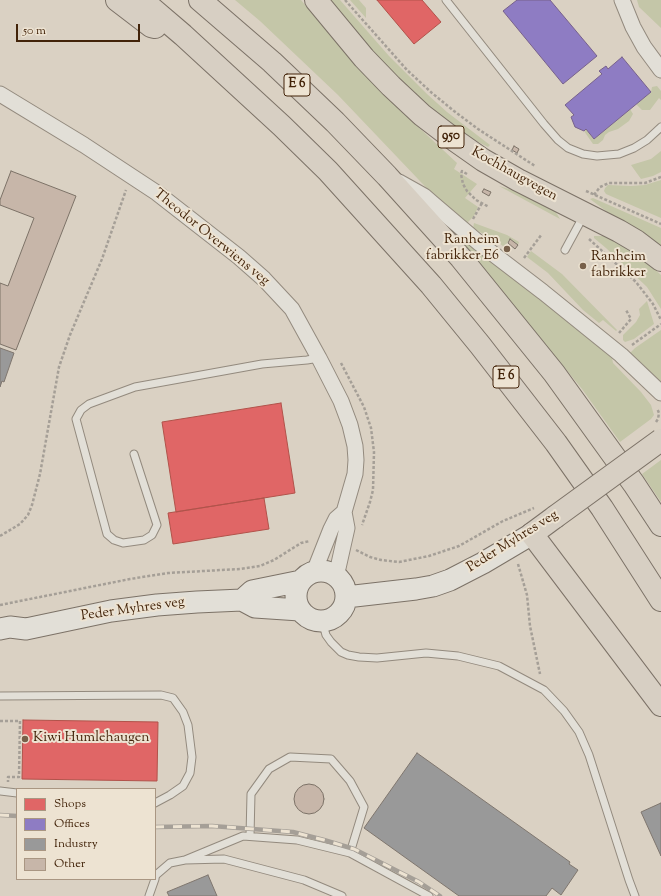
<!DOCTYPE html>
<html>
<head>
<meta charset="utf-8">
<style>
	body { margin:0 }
	#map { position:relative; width:661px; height:896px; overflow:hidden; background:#dad1c3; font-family:"Sorts Mill Goudy",serif }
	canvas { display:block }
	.legend { position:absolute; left:16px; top:788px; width:140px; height:92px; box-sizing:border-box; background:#ede3d2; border:1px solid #a99682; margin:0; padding:5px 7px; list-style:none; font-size:12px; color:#422309 }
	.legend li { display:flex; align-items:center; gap:8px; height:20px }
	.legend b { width:20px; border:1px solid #a99682 }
	.scale { position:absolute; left:16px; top:24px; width:124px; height:18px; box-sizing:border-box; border:2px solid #422309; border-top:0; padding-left:5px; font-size:12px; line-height:14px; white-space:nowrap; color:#422309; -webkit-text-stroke:3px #ede3d2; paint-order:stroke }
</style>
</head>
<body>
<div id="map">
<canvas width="661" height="896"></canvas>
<ul class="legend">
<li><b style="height:11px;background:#e06666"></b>Shops</li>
<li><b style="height:11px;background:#8e7cc3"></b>Offices</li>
<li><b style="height:11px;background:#999"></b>Industry</li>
<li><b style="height:11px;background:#c7b6a9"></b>Other</li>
</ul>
<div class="scale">50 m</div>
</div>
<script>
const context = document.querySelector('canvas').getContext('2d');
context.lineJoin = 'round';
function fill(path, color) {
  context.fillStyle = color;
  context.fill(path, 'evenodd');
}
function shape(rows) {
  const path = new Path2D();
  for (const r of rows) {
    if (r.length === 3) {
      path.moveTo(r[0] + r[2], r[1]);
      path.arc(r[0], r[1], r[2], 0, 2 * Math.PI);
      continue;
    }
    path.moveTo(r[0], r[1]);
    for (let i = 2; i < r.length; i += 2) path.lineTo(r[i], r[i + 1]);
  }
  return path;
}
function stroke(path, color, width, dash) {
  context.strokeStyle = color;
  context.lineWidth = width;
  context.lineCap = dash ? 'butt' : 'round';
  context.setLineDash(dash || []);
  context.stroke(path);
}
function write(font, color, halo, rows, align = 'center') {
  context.font = font + ' "Sorts Mill Goudy",serif';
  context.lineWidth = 4;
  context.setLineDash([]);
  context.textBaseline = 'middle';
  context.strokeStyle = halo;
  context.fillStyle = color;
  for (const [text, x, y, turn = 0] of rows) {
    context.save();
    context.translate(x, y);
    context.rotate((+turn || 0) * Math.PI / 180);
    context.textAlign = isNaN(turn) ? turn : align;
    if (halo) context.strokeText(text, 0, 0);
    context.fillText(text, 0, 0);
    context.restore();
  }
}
fill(shape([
	[235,0,301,0,351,60,384,95,457,163,454,169,477,184,465,198,478,207,474,216,468,222,471,227,438,200,338,95,260,21],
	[329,0,340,0,389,56,427,94,447,112,490,145,488,147,455,130,435,115,375,55],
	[350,0,359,0,366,8,366,18],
	[637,0,661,0,661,28,639,7],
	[657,86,661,91,661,100,659,98,650,110,642,110,636,104,651,92,652,87],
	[630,109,633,114,629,121,618,129,609,132,605,135,603,140,598,144,593,144,584,131,586,129,594,139],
	[661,151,661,172,653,176,641,179,631,165,651,159],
	[661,180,661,218,606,194,604,191,605,188,608,185,631,186,645,185],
	[499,186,529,195,554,209,560,219],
	[593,198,661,228,661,246,614,217,590,199],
	[474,223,507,235,519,242,518,245,510,239,504,247,499,243,473,228],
	[458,232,611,353,613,363,641,392,651,405,654,415,651,419,620,442,582,389,457,236],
	[594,236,609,236,650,265,661,275,661,309,647,287,606,248,594,238],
	[531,251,562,274,617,330,616,331,603,320,599,323,583,310,548,273,527,257],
	[647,301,654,324,634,339,625,342,623,340,623,335,636,322,640,315,639,309],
	[661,330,661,384,628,355,635,348],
	[661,460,661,502,642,474]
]), '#c4c6a8');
const shops = shape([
	[377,0,422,0,441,22,414,44,377,0],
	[281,403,295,493,176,512,162,422,281,403],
	[264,498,269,529,173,544,168,513,264,498],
	[23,720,158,722,157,781,22,779,23,720]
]);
fill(shops, '#e06666');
stroke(shops, '#b1524a', 1);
const offices = shape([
	[517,0,550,0,597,56,563,84,503,11,517,0],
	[622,57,651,92,594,139,586,129,584,131,575,127,571,117,574,115,565,105,602,74,599,71,606,66,608,69,622,57]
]);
fill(offices, '#8e7cc3');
stroke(offices, '#77618b', 1);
const industry = shape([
	[0,348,14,353,4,382,2,381,0,387,0,348],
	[417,753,570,862,569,864,578,870,561,895,552,888,546,896,459,896,364,828,417,753],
	[661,803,661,856,641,812,661,803],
	[208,875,217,896,169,896,167,892,208,875]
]);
fill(industry, '#999');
stroke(industry, '#7f766e', 1);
const building = shape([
	[514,146,519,149,517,153,512,150,514,146],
	[11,171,76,196,16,350,0,344,0,283,8,286,34,218,0,205,0,200,11,171],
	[484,189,491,192,489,196,482,192,484,189],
	[510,239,518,245,515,249,508,243,510,239],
	[309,799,15]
]);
fill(building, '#c7b6a9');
stroke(building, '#7c7267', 1);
const lane = shape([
	[446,0,544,124,558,140,568,148,583,154,597,156,619,154,634,148,647,140,661,127],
	[565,250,584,215],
	[134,454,157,525,152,535,144,540,123,543,114,540,107,534,76,419,81,410,89,404,135,387,262,364,307,360,319,358],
	[322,621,326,635,331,642,341,652,348,655,359,657,377,658,426,653,458,656,499,666,544,690,564,711,579,732,589,755,629,880,635,896],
	[0,696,161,695,173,698,183,712,188,725,192,757,190,773,183,786,170,795,155,803],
	[0,791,17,793],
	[250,836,251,794,269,769,290,757,331,759,350,781,364,807,350,853],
	[185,860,243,836,297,840,350,853,429,896],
	[155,878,156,875,170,863,185,860,224,859,304,880,342,896],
	[149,896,155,879]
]);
const street = shape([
	[622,0,633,27,644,47,661,70],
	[0,94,84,145,157,193,239,257,264,279,292,309,319,358,341,401,350,425,355,446,356,460,355,474,344,512,347,528,336,577],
	[399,182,424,196,432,203,479,243,543,292,621,355,661,393],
	[314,572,331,529,336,519,344,512]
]);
const secondary = shape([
	[321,596,25],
	[346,597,416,589,433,586,450,580,483,563,532,534],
	[242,600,252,591,301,581],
	[0,629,10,627,26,629,111,611,157,605,197,602,242,600,255,607,300,610]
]);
const primary = shape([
	[316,0,364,58,391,86,422,115,456,141,483,160,518,180,619,231,636,241,661,260],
	[532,534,555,517]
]);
const highway = shape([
	[117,0,151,26,155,27],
	[142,0,183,35,282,126,328,171,431,285,480,345,556,443,602,508,661,600],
	[200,0,272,62,335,122,387,176,461,258,554,373,634,484,661,525],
	[532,534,661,705]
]);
stroke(lane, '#938a7e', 9);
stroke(street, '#938a7e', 17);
stroke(secondary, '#7c7267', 23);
stroke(primary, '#7c7267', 24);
stroke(highway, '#7c7267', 24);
stroke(shape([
	[345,0,407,70,432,93,454,111,478,129,535,166],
	[467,174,462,171,461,174,463,184,467,191,476,200,489,207],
	[586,191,661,224],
	[594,195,600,187,609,183,645,183,661,177],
	[473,219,482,203],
	[589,239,636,282,653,304,661,320],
	[524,258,542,234],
	[619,333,631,319,626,310],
	[632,345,661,324],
	[341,363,364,407,371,428,374,452,373,490,370,502,362,525],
	[656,422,658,419,659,413,657,408],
	[0,536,20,524,28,515,32,505,40,474,59,367,70,335,102,259,126,190],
	[356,550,370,557,381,560,399,562,429,556,459,546,503,521,534,508],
	[518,564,527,595,530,626,540,674],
	[0,605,130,579,168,573,240,569,260,566,274,560,301,543,310,541],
	[0,721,20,721,19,777,8,777,8,782]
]), '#a59f97', 2.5, [3, 2]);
stroke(lane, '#e2dfd7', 7);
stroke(street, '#e2dfd7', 15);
stroke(secondary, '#e2dfd7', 21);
stroke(primary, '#d7cfc3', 22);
stroke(highway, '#d7cfc3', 22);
const rail = shape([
	[0,815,17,816],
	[155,827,212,826,293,832,324,840,354,849,419,882,440,896]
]);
stroke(rail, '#a59f97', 4.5);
stroke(rail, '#ede3d2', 3, [9]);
const primaryBridge = shape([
	[555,517,661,440]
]);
stroke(primaryBridge, '#7c7267', 24, []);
stroke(primaryBridge, '#d7cfc3', 22);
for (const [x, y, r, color] of [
	[507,249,4,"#77604a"],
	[583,266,4,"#77604a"],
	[25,739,4,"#77604a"]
]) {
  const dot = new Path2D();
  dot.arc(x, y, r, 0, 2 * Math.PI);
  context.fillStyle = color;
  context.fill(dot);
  stroke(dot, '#ede3d2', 1.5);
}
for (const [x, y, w] of [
	[297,85,26],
	[451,137,26],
	[506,377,26]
]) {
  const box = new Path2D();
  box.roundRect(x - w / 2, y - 11, w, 22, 3);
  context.fillStyle = '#ede3d2';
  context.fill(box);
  stroke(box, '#422309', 1);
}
write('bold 13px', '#422309', null, [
	["E 6",297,85],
	["950",451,137],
	["E 6",506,377]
]);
write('14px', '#422309', '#ede3d2', [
	["Kochhaugvegen",514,175,29],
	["Theodor Overwiens veg",211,238,39],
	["Peder Myhres veg",513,542,-32],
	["Peder Myhres veg",133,610,-8]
]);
write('14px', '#422309', '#ede3d2', [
	["Ranheim",499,241,"right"],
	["fabrikker E6",499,257,"right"],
	["Ranheim",591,258],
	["fabrikker",591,274],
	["Kiwi Humlehaugen",33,739]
], 'left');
</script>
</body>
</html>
